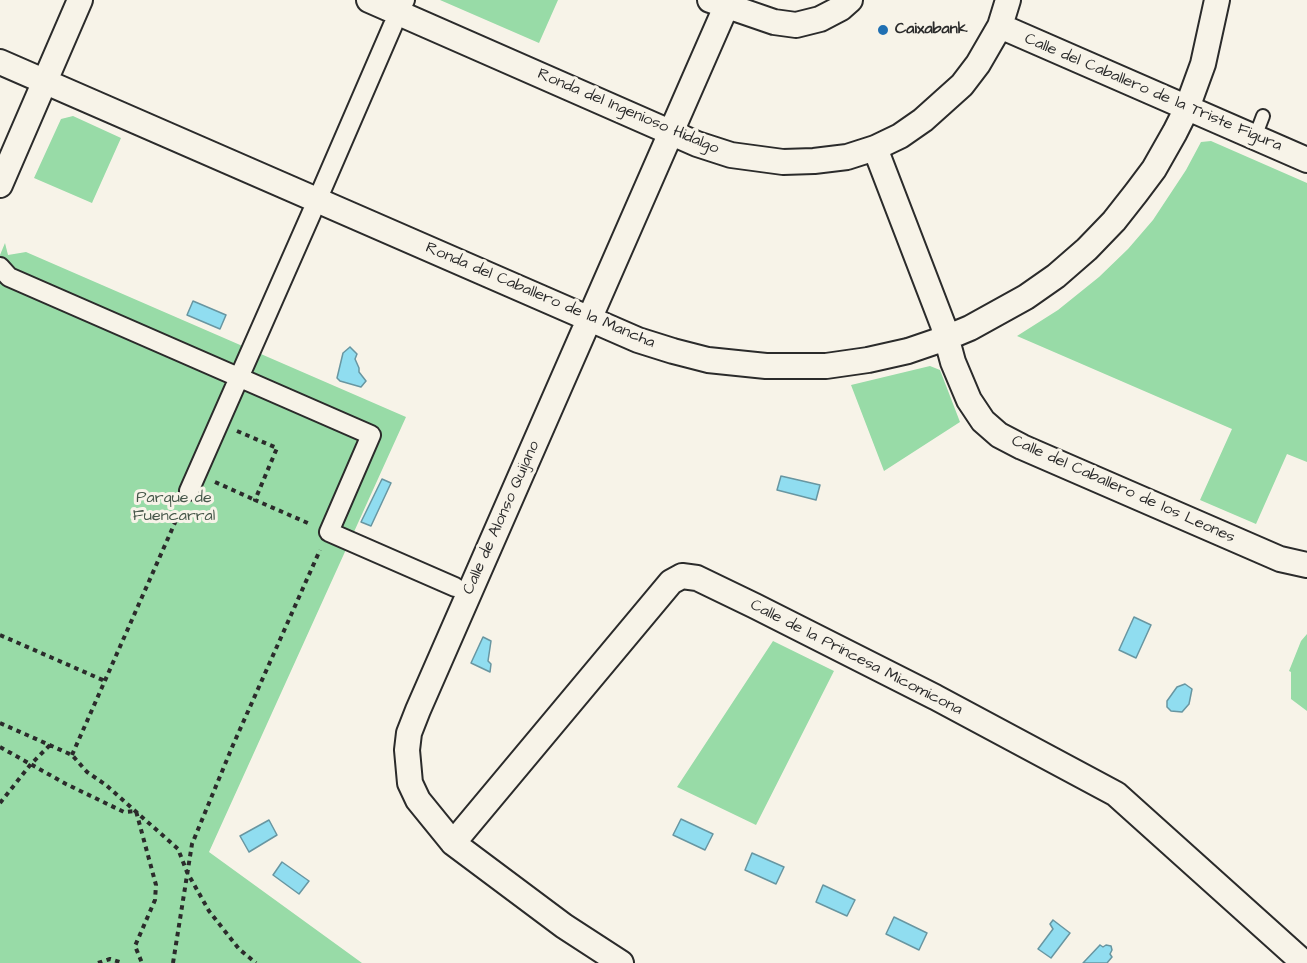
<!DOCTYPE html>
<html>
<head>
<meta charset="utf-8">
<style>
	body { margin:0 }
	canvas { display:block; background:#f7f3e8 }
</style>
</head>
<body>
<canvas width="1307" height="963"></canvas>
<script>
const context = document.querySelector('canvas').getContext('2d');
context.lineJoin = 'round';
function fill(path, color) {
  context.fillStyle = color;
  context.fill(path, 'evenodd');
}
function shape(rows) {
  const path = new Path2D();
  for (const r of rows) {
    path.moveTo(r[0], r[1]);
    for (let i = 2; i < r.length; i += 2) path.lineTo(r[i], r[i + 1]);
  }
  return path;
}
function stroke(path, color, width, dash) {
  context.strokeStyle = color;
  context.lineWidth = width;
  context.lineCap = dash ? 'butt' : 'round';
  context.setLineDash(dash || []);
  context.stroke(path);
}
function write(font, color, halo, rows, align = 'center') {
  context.font = font + ' "Architects Daughter",sans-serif';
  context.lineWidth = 6;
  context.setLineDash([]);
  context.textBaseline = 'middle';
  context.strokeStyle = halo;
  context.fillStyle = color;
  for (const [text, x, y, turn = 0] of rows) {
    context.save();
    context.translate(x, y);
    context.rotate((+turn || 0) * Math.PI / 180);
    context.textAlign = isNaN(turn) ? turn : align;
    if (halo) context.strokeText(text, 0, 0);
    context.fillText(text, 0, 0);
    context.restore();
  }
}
fill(shape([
	[440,0,558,0,539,43],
	[73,116,121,138,92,203,34,178,61,119],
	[1211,141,1307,183,1307,462,1287,454,1256,524,1200,500,1232,429,1017,336,1058,310,1099,277,1128,249,1153,220,1186,170,1201,142],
	[5,243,8,255,26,252,406,417,209,852,362,963,0,963,0,255],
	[930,366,940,370,960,422,884,471,851,385],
	[1307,634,1307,711,1291,699,1291,672,1289,671,1301,641],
	[773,641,834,671,756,825,677,787]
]), '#98dba7');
const water = shape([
	[193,301,226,315,220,329,187,315,193,301],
	[350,347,357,354,355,359,359,368,359,372,366,381,361,387,340,381,337,378,343,353,350,347],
	[781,476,820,485,816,500,777,490,781,476],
	[382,479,391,483,371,526,361,522,382,479],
	[1134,617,1151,625,1136,658,1119,650,1134,617],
	[483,637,491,641,488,661,491,664,490,672,471,663,483,637],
	[1185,684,1192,689,1189,704,1182,712,1171,711,1167,707,1167,701,1177,687,1185,684],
	[681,819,713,834,705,850,673,835,681,819],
	[269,820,277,835,249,852,240,836,269,820],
	[752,853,784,867,776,884,745,870,752,853],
	[282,862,309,881,299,894,273,875,282,862],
	[823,885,855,900,847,916,816,902,823,885],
	[894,917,927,933,919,950,886,934,894,917],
	[1053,920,1070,933,1051,958,1038,949,1053,929,1050,924,1053,920],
	[1100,945,1103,947,1106,945,1111,946,1112,950,1110,954,1112,957,1107,963,1083,963,1100,945]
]);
fill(water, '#90ddf0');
stroke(water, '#6896a1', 1.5);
const service = shape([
	[1255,137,1263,116]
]);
const pedestrian = shape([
	[404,2,405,0],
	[322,189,393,25],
	[0,267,9,277,371,435,329,532,455,587],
	[189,491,312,212]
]);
const minor = shape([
	[369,0,697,144,731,155,783,162,814,161,847,157,875,148,900,136,923,120,962,85,978,64,1000,26,1008,0],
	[710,0,774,22,796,25,820,19,841,8,850,0],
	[1000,26,1307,160],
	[0,62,638,340,673,351,708,360,766,366,826,366,868,360,908,351,946,338,970,328,1026,297,1056,276,1087,249,1114,221,1136,193,1154,169,1175,132,1187,108,1203,64,1217,0],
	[875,148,943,325,953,362,969,400,983,421,999,435,1022,447,1280,559,1307,565],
	[0,185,80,0],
	[453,843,671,582,682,576,697,578,755,606,935,697,1116,794,1304,963],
	[621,963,564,926,453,843,418,800,410,783,407,750,409,733,418,710,729,0]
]);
stroke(service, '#2b2b2b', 16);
stroke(pedestrian, '#2b2b2b', 22);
stroke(minor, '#2b2b2b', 28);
stroke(shape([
	[237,431,277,448,255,500,310,524],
	[215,482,255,500],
	[0,635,105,681],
	[0,723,72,755,87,772,106,785,178,849,187,872,209,911,239,949,256,963],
	[0,747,66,784,124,812,136,811,156,885,155,900,135,946,142,963],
	[72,755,181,509],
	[0,803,31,764,50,745],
	[98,963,110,959,123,963],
	[173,963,192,844,233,745,320,550]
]), '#2b2b2b', 4, [4.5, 4.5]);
stroke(service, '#f7f3e8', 12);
stroke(pedestrian, '#f7f3e8', 18);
stroke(minor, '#f7f3e8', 24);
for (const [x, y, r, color] of [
	[883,30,6,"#1f6fb2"]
]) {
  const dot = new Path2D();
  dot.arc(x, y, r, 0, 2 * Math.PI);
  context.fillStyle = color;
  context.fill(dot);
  stroke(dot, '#f7f3e8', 2);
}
write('bold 16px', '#2b2b2b', '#f7f3e8', [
	["Caixabank",895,30]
], 'left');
write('16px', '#2b2b2b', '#f7f3e8', [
	["Calle del Caballero de la Triste Figura",1153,93,23],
	["Ronda del Ingenioso Hidalgo",628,112,23],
	["Ronda del Caballero de la Mancha",540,296,23],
	["Calle del Caballero de los Leones",1123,490,24],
	["Calle de Alonso Quijano",502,518,-66],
	["Calle de la Princesa Micomicona",856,658,27]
]);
write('16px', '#46574a', '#f7f3e8', [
	["Parque de",174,499],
	["Fuencarral",174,517]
]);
</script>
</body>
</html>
